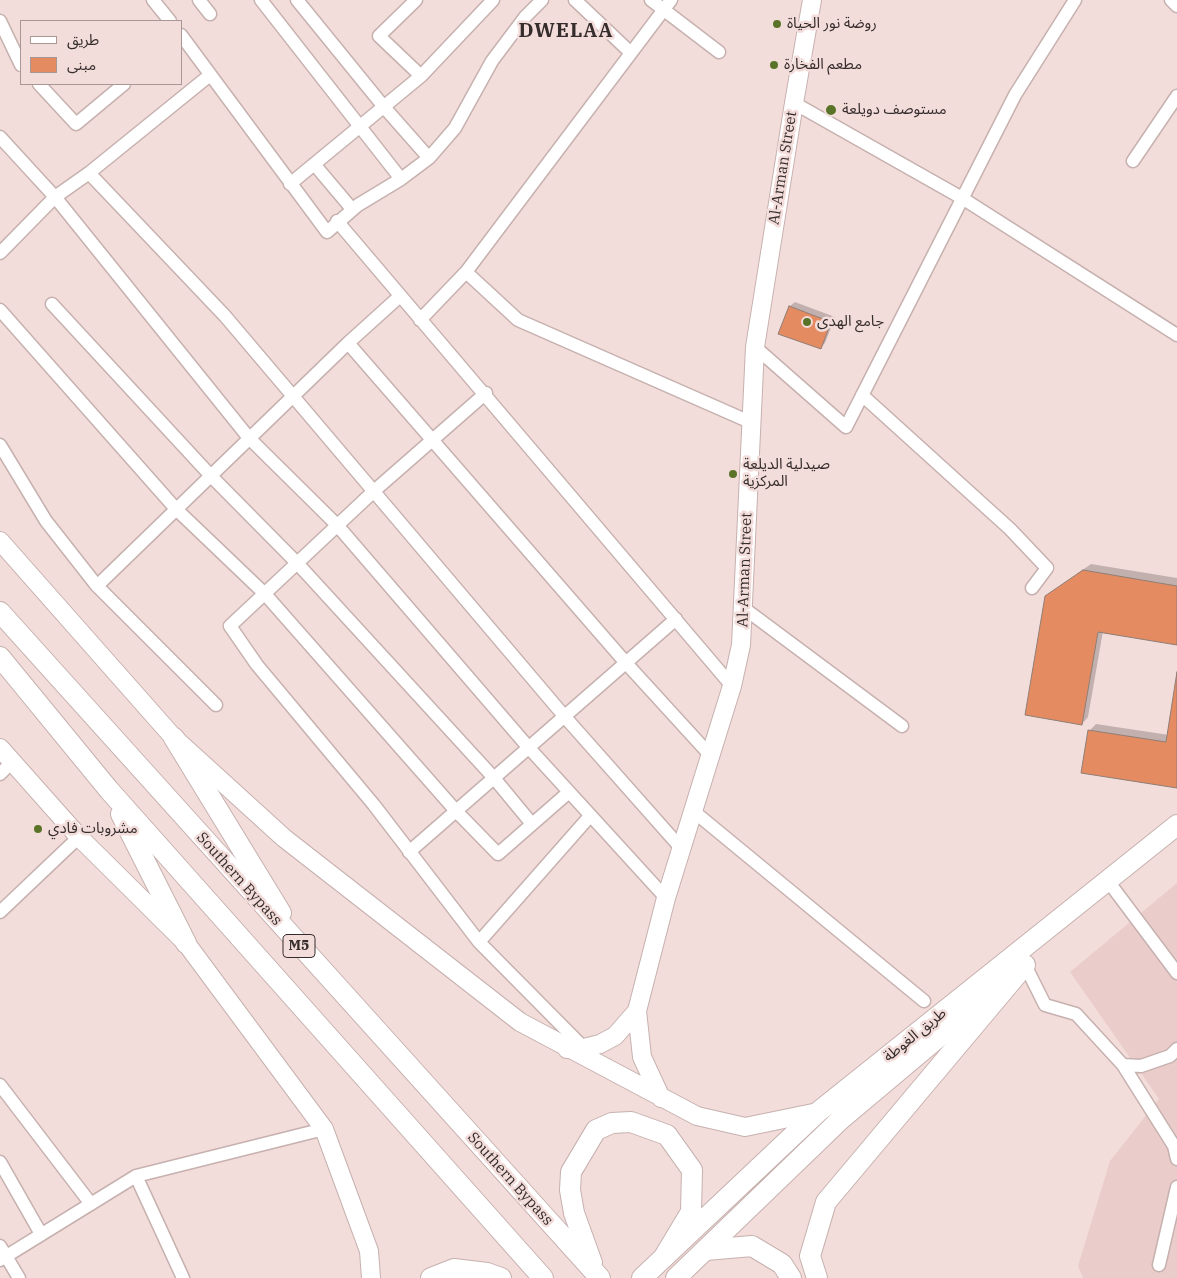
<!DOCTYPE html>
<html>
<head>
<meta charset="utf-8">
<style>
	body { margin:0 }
	#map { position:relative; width:1177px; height:1278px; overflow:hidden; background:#f3dddb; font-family:"IBM Plex Serif","Noto Sans Arabic",serif }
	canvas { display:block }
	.legend { position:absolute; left:20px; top:20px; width:162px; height:65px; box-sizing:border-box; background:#f3dddb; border:1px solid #a79795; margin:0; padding:6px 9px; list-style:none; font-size:15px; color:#352d2c }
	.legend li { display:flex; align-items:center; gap:10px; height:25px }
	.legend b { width:25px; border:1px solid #a79795 }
</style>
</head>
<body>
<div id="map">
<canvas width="1177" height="1278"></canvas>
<ul class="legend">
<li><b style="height:6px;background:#fff"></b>طريق</li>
<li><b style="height:14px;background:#e58b61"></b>مبنى</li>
</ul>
</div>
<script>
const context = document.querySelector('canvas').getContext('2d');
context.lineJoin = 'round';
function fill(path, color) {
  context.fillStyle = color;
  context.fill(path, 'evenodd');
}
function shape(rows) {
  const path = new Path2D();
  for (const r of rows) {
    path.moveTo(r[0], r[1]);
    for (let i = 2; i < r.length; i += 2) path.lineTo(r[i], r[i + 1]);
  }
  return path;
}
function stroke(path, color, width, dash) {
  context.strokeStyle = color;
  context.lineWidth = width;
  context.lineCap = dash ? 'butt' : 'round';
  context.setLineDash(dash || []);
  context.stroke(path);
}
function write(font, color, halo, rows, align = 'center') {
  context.font = font + ' "IBM Plex Serif","Noto Sans Arabic",serif';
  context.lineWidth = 5;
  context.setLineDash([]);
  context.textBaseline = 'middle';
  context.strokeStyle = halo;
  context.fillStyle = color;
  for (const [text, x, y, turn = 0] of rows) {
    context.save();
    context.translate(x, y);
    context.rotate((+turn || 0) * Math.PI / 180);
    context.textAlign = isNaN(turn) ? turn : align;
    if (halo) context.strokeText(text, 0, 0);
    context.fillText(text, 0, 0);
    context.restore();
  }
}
fill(shape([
	[1177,883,1177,1278,1083,1278,1078,1266,1110,1161,1159,1099,1070,972]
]), '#eacdca');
fill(shape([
	[795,302,835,317,825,343,820,348,790,306],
	[1091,564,1177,578,1177,644,1103,631,1088,717,1082,724,1046,596],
	[1177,680,1177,787,1089,731,1096,724,1169,735]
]), '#0003');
const building = shape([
	[789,306,831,322,821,349,778,334,789,306],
	[1083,570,1177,586,1177,645,1098,632,1082,725,1025,715,1045,596,1083,570],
	[1177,672,1177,788,1081,773,1088,730,1166,742,1177,672]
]);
fill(building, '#e58b61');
stroke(building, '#8e7e76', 1);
const minor = shape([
	[153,0,170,21],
	[199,0,210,14],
	[261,0,401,179],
	[297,0,384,107,429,158],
	[416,0,379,36,421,76],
	[575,0,631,53],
	[651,0,719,52],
	[1171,0,1177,6],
	[0,21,21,65],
	[181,35,327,232,358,205,401,179,429,158,455,128,492,61,525,17,542,0],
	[39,84,76,124,124,84],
	[794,103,962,198,1177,335],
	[0,137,55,197,249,438,337,525,529,748,666,898],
	[1133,161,1177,96],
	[314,164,352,209],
	[89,173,225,316,565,717,681,848],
	[290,184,421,76,493,0],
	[337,221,732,686],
	[0,253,55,197,89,173,210,75],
	[466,272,518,320,750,422],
	[52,304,211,476,297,563,494,778,532,824],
	[0,310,176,509,265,594,456,811,498,854,569,792],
	[420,320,466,272,671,0],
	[348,343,626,663,710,755],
	[755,347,846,427,1015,95,1075,0],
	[486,393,374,491,230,626,257,665,374,805,479,942,584,1048],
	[862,395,1010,529,1047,568,1032,588],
	[0,445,46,521,97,586,216,705],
	[97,586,348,343,400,296],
	[745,609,902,726],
	[0,774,12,762],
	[692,810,924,1001],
	[409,852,676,619],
	[1114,889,1177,973],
	[0,912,79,837],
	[479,942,590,816],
	[1025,965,1045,1005,1076,1014,1123,1065,1174,1146,1177,1159],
	[1123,1065,1141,1066,1170,1056,1177,1049],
	[0,1085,91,1204],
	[0,1162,41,1234],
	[136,1176,183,1278],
	[0,1246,19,1278],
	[0,1260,136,1176,324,1129],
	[1159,1265,1177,1187]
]);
const secondary = shape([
	[0,541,174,738,284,838,520,1022,697,1116,745,1127,818,1112],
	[0,748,79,837,186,943,324,1129,369,1251,371,1278],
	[567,1049,584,1048,600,1044,615,1036,637,1011],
	[661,1098,642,1057,637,1011,666,898,732,686,741,645,755,347,794,103,812,0]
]);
const primary = shape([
	[642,1278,818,1112,1177,825],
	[676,1278,841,1119,1003,983]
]);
const trunk = shape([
	[0,612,600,1278],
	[0,657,109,790,543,1278],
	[174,738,281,913],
	[121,814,186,943],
	[706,1250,752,1246,782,1264,791,1278],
	[592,1263,574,1213,570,1190,571,1172,596,1130,612,1123,631,1122,667,1135,692,1170,691,1212,664,1257],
	[431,1278,454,1269,487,1273,501,1278],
	[817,1278,810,1256,826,1202,1025,965]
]);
stroke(minor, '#c6b1af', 15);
stroke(secondary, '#c6b1af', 20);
stroke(primary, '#c6b1af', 22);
stroke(trunk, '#c6b1af', 22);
stroke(minor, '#fff', 12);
stroke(secondary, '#fff', 18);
stroke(primary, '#fff', 20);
stroke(trunk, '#fff', 20);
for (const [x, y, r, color] of [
	[777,24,5,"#597428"],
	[774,65,5,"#597428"],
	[831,110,6,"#597428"],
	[807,322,5,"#597428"],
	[733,474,5,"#597428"],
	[38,829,5,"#597428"]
]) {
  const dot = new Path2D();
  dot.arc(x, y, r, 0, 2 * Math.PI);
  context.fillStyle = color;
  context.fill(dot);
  stroke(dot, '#f3dddb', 2);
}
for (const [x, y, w] of [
	[299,946,32]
]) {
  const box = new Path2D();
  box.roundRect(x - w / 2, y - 11.5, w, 23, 4);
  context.fillStyle = '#f3dddb';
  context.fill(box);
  stroke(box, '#352d2c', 1);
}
write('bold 14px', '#352d2c', null, [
	["M5",299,946]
]);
write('15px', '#352d2c', '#f3dddb', [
	["روضة نور الحياة",787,24],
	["مطعم الفخارة",784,65],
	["مستوصف دويلعة",842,110],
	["جامع الهدى",817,322],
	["صيدلية الديلعة",743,465],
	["المركزية",743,482],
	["مشروبات فادي",48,829]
], 'left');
write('15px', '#352d2c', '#f3dddb', [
	["Al-Arman Street",783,168,-81],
	["Al-Arman Street",745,570,-88],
	["Southern Bypass",239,879,48],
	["طريق الغوطة",915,1035,-39],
	["Southern Bypass",510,1179,48]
]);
context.letterSpacing = '1px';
write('bold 20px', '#352d2c', '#f3dddb', [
	["DWELAA",566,31]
]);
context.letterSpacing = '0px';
</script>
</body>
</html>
